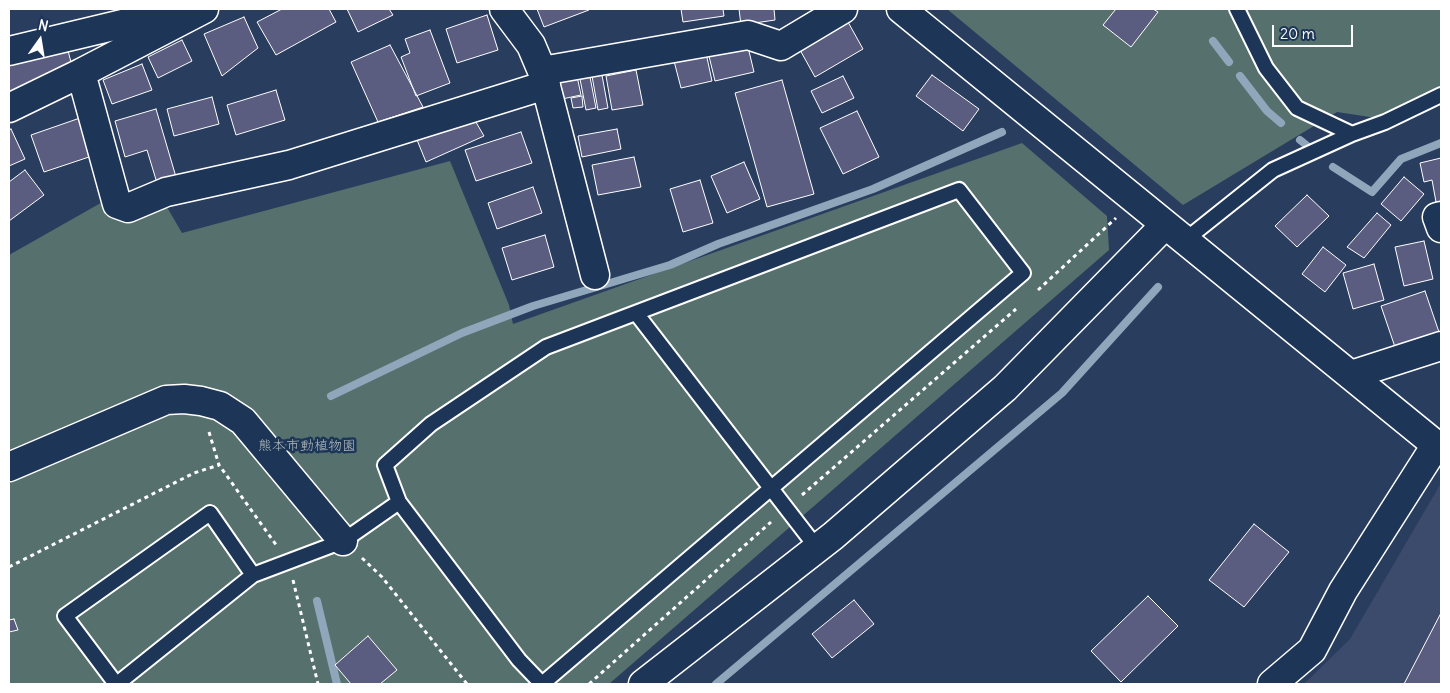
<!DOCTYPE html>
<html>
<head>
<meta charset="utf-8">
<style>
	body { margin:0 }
	#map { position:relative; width:1450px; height:693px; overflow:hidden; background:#293d5f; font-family:Delius,sans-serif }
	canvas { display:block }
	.frame { position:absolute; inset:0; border:10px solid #fff; pointer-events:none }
	.north { position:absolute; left:15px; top:15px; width:50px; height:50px; -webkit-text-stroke:4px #1d3557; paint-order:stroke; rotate:13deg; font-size:14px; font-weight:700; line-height:20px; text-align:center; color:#fff }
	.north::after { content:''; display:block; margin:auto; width:18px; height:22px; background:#fff; clip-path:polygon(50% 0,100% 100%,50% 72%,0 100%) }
	.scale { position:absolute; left:1272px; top:25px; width:81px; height:22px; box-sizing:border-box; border:2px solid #fff; border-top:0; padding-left:6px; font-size:15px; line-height:18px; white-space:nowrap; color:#fff; -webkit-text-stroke:4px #1d3557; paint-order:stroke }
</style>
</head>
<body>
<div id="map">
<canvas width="1450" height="693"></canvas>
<div class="frame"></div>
<div class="north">N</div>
<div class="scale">20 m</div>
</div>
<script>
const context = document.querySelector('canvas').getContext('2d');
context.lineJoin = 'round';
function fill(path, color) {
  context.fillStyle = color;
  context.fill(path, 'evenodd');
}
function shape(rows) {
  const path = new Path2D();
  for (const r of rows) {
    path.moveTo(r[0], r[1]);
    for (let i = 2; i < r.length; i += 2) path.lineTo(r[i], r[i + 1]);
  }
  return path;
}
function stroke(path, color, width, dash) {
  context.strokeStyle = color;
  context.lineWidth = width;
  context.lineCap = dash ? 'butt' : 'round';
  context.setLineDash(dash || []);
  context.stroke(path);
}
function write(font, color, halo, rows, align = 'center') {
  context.font = font + ' Delius,"Klee One",sans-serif';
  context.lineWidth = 5;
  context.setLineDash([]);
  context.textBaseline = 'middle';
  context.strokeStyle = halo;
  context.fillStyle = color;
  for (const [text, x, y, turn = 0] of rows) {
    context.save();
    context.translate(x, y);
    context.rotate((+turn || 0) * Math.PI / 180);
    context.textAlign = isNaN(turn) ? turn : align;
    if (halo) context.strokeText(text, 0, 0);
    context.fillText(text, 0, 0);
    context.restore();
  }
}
fill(shape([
	[1441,483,1441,684,1304,684,1350,639]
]), '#3c4a6c');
fill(shape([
	[947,9,1441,9,1441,90,1383,119,1337,112,1183,205],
	[1022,143,1107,216,1109,250,609,684,9,684,9,255,106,200,118,219,164,202,182,233,450,161,509,305,513,324]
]), '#56706d');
stroke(shape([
	[1213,41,1229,62],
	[1240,76,1267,111,1281,123],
	[1300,140,1310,148],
	[1333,167,1372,192,1401,159,1441,143],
	[331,396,462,333,533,306,670,265,718,244,873,189,1002,132],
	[317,601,337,684],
	[716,684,1062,393,1158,287]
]), '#8fa6bb', 8);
const building = shape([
	[282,9,329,9,336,22,276,55,257,22,282,9],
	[347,9,389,9,393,15,358,32,347,9],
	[537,9,589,9,589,10,544,27,537,9],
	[681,9,723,9,724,16,683,22,681,9],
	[739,9,774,9,775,20,741,25,739,9],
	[1116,9,1153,9,1158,12,1131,47,1103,25,1116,9],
	[487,15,498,50,457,63,446,29,487,15],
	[244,17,258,48,222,76,204,34,244,17],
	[848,22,863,49,815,77,800,50,848,22],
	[430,30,450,83,416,96,401,57,410,53,405,39,430,30],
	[182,40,192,61,158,78,148,57,182,40],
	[747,43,754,72,715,81,708,52,747,43],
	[390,45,423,107,378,122,351,62,390,45],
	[67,47,71,62,66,74,9,103,9,61,67,47],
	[706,53,712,81,681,88,674,61,706,53],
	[142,64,152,90,112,104,103,80,142,64],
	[636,70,643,105,612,110,606,76,636,70],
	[602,75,608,108,598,110,592,76,602,75],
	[932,75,979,109,963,131,916,96,932,75],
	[577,76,581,95,562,99,558,80,577,76],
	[843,76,854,98,822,113,811,91,843,76],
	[590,77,596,108,586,110,580,79,590,77],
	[782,80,814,194,767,207,735,93,782,80],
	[276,90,285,120,236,135,227,105,276,90],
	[582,96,583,107,573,108,571,98,582,96],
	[212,97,219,124,174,136,167,109,212,97],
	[156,109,176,177,157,183,147,150,125,157,115,121,156,109],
	[857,111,879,157,843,174,820,128,857,111],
	[473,117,484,136,426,162,415,135,473,117],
	[80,118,92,156,44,172,31,135,80,118],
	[11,129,25,159,9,166,9,130,11,129],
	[617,129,621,149,582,157,578,136,617,129],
	[521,132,532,163,476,181,465,150,521,132],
	[634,157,641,187,598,195,592,165,634,157],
	[1441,158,1441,201,1436,202,1432,180,1424,182,1420,163,1441,158],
	[744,162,760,199,727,213,711,176,744,162],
	[25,170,44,195,9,221,9,182,25,170],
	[1404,177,1424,194,1401,221,1381,204,1404,177],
	[700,180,713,223,683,232,670,189,700,180],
	[533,187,542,213,497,229,488,203,533,187],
	[1307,195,1329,216,1297,247,1275,226,1307,195],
	[1377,213,1391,225,1364,258,1347,247,1377,213],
	[545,235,554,267,512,280,502,248,545,235],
	[1424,241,1433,279,1404,286,1395,247,1424,241],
	[1323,247,1346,265,1325,292,1302,274,1323,247],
	[1374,264,1384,300,1353,309,1343,273,1374,264],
	[1425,291,1441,338,1397,353,1381,306,1425,291],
	[1254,524,1289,552,1244,607,1209,580,1254,524],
	[1148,596,1178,626,1121,682,1091,651,1148,596],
	[854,600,874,624,832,658,812,634,854,600],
	[1441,613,1441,684,1404,684,1441,613],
	[14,619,18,630,9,632,9,620,14,619],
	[368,636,397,670,380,684,351,684,335,665,368,636]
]);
fill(building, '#5a5c80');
stroke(building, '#fff', 1);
const service = shape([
	[1237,9,1266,68,1297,108,1352,134],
	[1184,241,1273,170,1352,134,1385,122,1441,95],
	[636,313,817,548],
	[116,684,65,616,210,513,253,575],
	[117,684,253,575,343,541,399,502],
	[542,684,519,660,399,502,385,465,431,424,546,347,959,190,1023,273,542,684]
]);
const minor = shape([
	[504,9,531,45,542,71,595,275],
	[9,51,181,10],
	[542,71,748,35,781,46,843,9],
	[81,73,117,204,128,208,166,192,289,165,546,85],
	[9,108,81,73,204,9],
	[1441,216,1437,217,1441,228],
	[1351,375,1441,346],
	[9,467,166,400,184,399,201,401,220,406,243,421,343,541],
	[1272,684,1312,650,1343,591,1436,445]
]);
const tertiary = shape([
	[901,9,1441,449],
	[643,684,833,536,1005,388,1165,225]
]);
stroke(service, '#fff', 18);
stroke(minor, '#fff', 31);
stroke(tertiary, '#fff', 31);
stroke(shape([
	[1038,290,1116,218],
	[209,432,219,465,277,546],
	[802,495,1016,309],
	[362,558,382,577,467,684],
	[9,567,194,473,219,465],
	[293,580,318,684],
	[589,684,771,522]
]), '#fff', 3, [4, 4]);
stroke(service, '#1d3557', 14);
stroke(minor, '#1d3557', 28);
stroke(tertiary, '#1d3557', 28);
write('14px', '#b3bfbd', '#1d3557', [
	["熊本市動植物園",307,446]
]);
</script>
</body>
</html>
